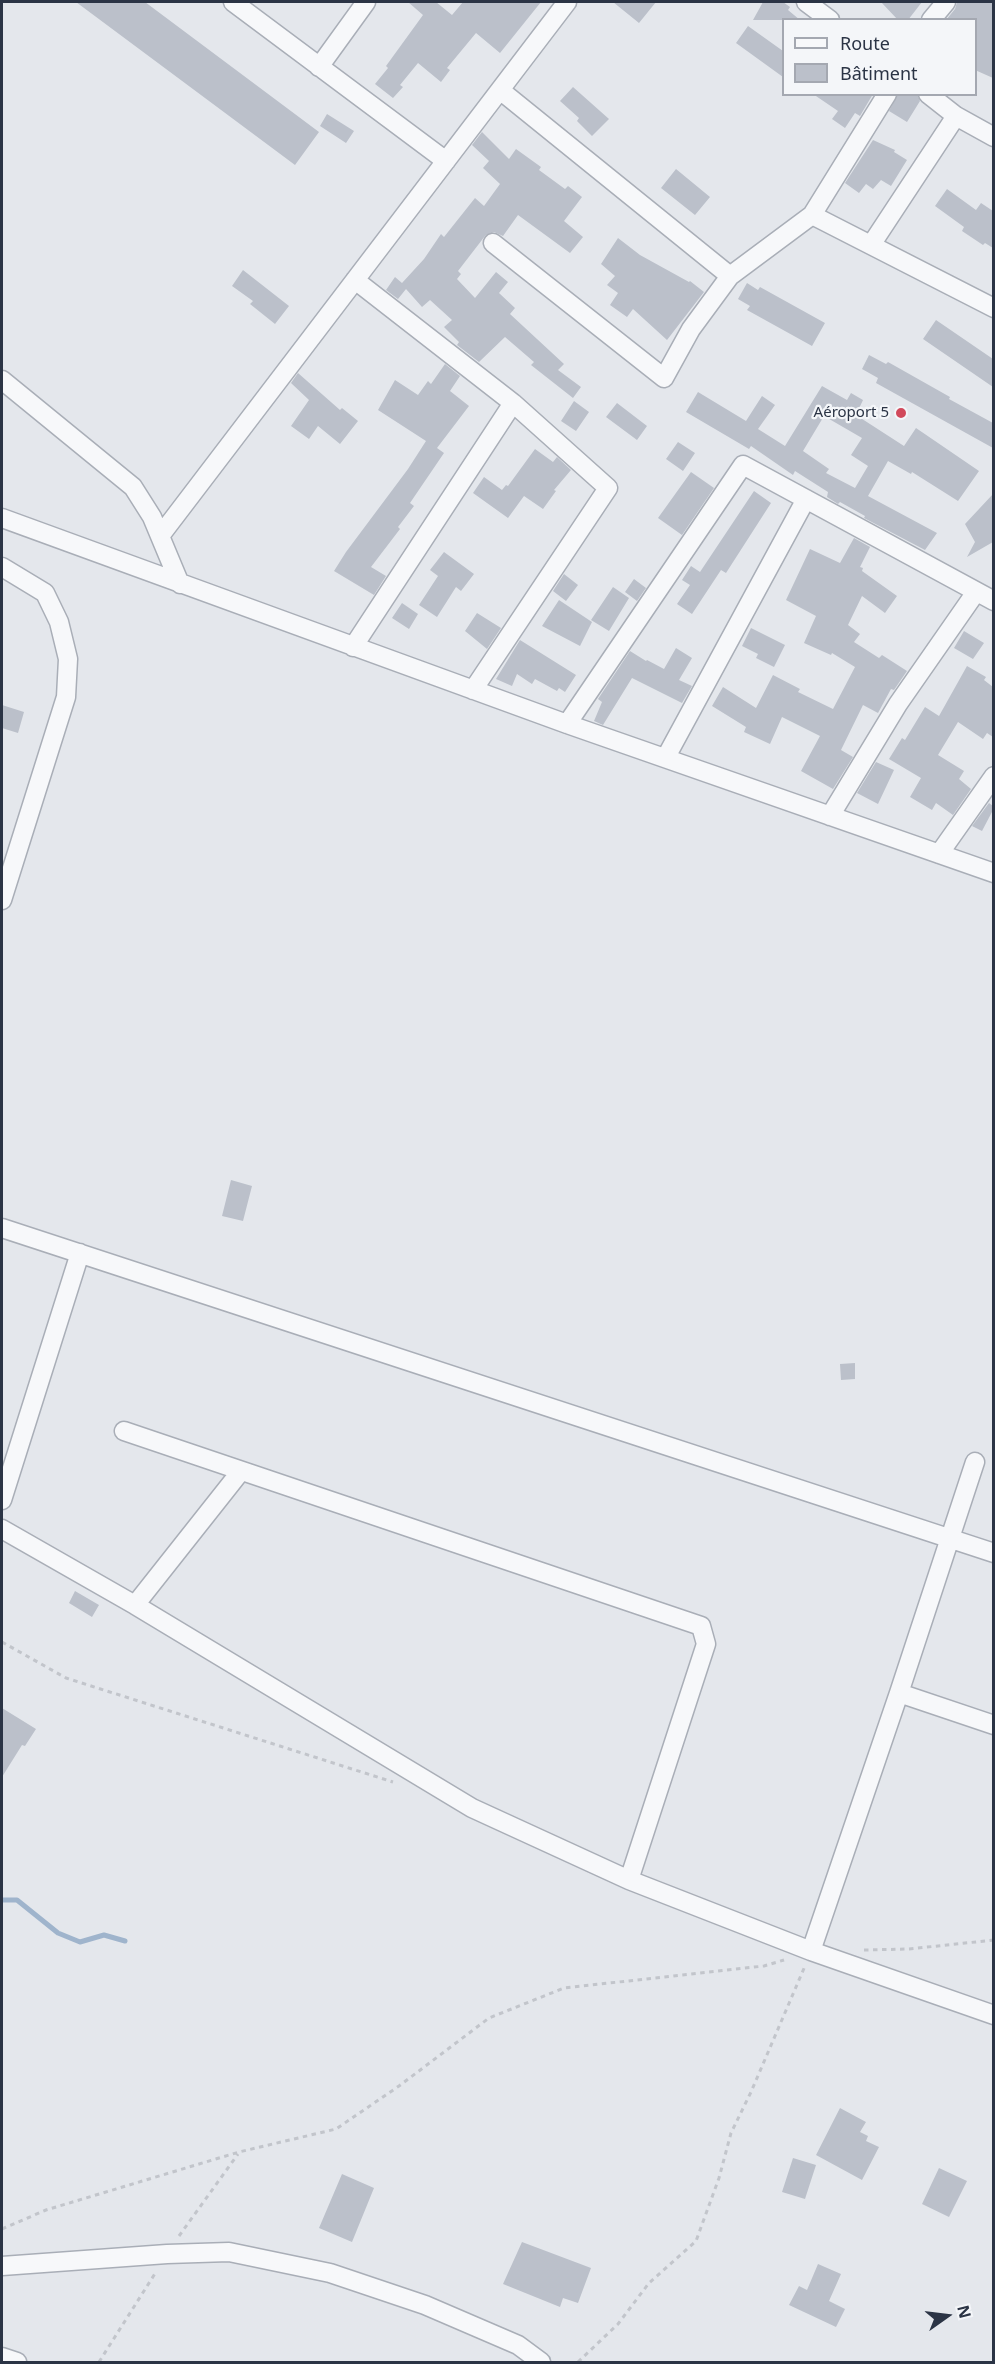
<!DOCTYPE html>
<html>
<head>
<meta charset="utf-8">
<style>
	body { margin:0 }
	#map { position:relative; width:995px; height:2364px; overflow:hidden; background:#e4e7ec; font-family:"Noto Sans",sans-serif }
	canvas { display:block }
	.frame { position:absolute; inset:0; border:3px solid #2b3445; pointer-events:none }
	.legend { position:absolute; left:782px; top:18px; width:195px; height:78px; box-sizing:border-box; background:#f4f6f9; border:2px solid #a4a8b1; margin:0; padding:8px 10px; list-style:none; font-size:18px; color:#2b3445 }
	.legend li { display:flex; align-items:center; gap:12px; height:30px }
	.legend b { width:30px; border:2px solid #a4a8b1 }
	.north { position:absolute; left:917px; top:2286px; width:60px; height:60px; -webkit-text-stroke:4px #f4f6f9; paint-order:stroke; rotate:76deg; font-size:16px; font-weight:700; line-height:24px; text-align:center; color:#2b3445 }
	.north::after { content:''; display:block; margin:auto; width:21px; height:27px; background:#2b3445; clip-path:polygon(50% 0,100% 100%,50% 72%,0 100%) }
</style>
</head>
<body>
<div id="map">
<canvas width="995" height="2364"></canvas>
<div class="frame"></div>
<ul class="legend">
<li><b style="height:8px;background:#f7f8fa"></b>Route</li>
<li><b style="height:16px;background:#bbc0ca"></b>Bâtiment</li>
</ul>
<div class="north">N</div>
</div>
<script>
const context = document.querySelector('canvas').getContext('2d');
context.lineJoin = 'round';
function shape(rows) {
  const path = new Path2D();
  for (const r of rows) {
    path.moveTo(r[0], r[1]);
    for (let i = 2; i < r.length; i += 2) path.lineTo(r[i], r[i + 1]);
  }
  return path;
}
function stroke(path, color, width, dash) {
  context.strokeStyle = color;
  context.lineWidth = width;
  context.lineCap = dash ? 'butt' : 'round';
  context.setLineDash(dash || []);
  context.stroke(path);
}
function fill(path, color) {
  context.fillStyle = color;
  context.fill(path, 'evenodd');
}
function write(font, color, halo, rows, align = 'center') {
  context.font = font + ' "Noto Sans",sans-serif';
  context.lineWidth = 4.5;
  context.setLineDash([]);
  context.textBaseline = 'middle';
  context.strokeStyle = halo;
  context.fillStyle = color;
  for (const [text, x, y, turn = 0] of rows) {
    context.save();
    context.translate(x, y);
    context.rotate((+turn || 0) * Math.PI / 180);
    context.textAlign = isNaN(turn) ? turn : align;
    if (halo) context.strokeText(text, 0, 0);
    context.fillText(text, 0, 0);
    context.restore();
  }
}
stroke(shape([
	[2,1900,17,1900,58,1933,80,1942,104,1935,125,1941]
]), '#9fb4cc', 5);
fill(shape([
	[76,2,145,2,319,132,295,165],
	[408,2,436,2,452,15,463,2,541,2,500,53,476,33,447,68,450,70,441,82,418,63,400,85,403,87,393,98,375,84,388,68,386,66,423,15],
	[613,2,656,2,639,23],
	[763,2,783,2,790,7,788,10,800,20,753,20],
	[881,2,922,2,908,20,898,20],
	[957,2,993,2,993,78,975,70,975,20,946,20,955,9],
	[748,26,783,51,783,77,736,43],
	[573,87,609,119,592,136,577,121,579,118,560,101],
	[813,94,873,94,860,116,855,113,845,128,832,119,838,111],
	[898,94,917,94,920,101,907,122,889,111],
	[327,114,354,131,346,143,320,126],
	[482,132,509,159,516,149,541,167,539,170,565,189,568,186,582,197,564,221,583,237,570,253,518,215,503,236,494,232,485,236,458,271,461,274,457,279,475,298,496,272,508,282,499,293,515,308,510,314,564,364,558,370,581,387,573,398,531,365,534,362,505,337,479,362,457,345,459,342,444,327,452,320,430,300,422,307,406,289,398,299,386,290,395,277,402,283,424,259,441,234,444,237,475,198,484,206,500,184,483,168,489,161,472,145],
	[873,140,895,150,894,152,907,160,891,186,881,180,873,189,866,184,859,193,845,183],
	[676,169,710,197,695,215,661,188],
	[947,189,976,210,981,203,993,211,993,248,985,243,983,245,962,231,964,227,935,206],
	[618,238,640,255,689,282,690,281,704,292,667,340,633,309,627,317,610,305,618,293,607,285,615,276,601,264],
	[243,270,289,306,275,324,250,304,253,301,232,286],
	[747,283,758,290,760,287,825,323,812,346,747,310,750,306,738,299],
	[936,320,993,359,993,387,923,339],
	[869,355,886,364,888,362,950,397,949,399,993,423,993,448,876,383,878,378,862,369],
	[445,364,460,376,450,391,469,406,437,448,444,453,410,503,414,506,398,527,400,529,371,567,386,576,374,595,334,571,346,552,408,469,426,441,378,410,395,380,418,395,428,381,431,384],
	[298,373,340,410,342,408,358,421,340,444,318,426,309,439,291,426,309,400,291,383],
	[822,386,847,400,851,393,863,400,856,415,904,446,916,428,979,471,958,501,912,472,911,474,888,461,868,496,937,533,925,550,864,518,865,516,840,502,838,504,827,497,828,492,795,471,793,475,751,446,749,449,686,412,698,392,746,421,762,396,775,405,758,429,785,446],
	[824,416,862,438,851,455,868,466,855,488,826,473,829,469,803,451],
	[574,401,589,412,576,431,561,421],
	[617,403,647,426,637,440,606,417],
	[678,442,695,453,683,471,666,459],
	[535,449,553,462,557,457,571,470,554,490,556,491,543,509,524,496,508,518,473,493,484,477,502,490,506,485,508,486],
	[691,472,714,488,682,535,658,518],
	[754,491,771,503,726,573,721,570,692,614,677,604,690,585,682,580,691,566,700,572],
	[993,494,993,542,967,557,975,542,965,524],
	[854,538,870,547,860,567,863,568,862,571,897,596,885,613,862,596,848,625,860,634,854,642,879,658,882,655,907,671,894,690,891,689,878,713,863,705,841,750,853,757,833,789,801,771,820,736,782,717,770,744,744,732,746,727,712,706,723,687,756,708,773,675,800,689,798,692,833,709,855,667,832,653,831,655,804,643,816,616,786,600,810,549,840,563],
	[444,552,474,574,461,591,456,587,437,617,419,605,438,576,430,570],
	[564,574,578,585,566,601,553,591],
	[634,579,646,588,637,601,625,592],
	[613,587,629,598,609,631,591,620],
	[559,600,592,622,580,646,542,626],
	[402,603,418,614,409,629,392,618],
	[477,613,501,628,487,649,465,631],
	[751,628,785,645,774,667,756,658,758,654,742,646],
	[964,631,984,643,973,659,954,648],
	[520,640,576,675,565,692,559,688,557,691,535,679,532,684,517,674,512,686,496,679],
	[676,648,692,658,679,680,692,686,682,703,632,678,603,725,594,721,602,702,598,699,630,651,646,661,647,660,664,669],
	[967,666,986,677,984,680,993,687,993,737,987,733,983,739,958,722,938,755,964,771,959,779,971,789,953,815,936,803,932,810,910,797,921,778,889,759,902,738,905,740,925,707,939,716],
	[2,705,24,712,18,733,2,728],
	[876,762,894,770,878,804,857,793],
	[989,803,993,806,993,810,982,831,972,826],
	[231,1180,252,1186,243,1221,222,1216],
	[855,1363,855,1379,841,1380,840,1364],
	[75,1591,99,1605,92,1617,69,1603],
	[2,1708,36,1729,25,1746,22,1745,2,1777],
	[840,2108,866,2122,860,2132,868,2136,866,2141,879,2147,862,2180,816,2155],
	[793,2158,816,2165,805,2199,782,2192],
	[939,2168,967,2181,949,2217,922,2204],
	[342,2174,374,2188,352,2242,319,2228],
	[522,2242,591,2268,578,2303,563,2298,560,2307,503,2284],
	[818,2264,841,2274,829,2301,845,2309,836,2327,789,2305,799,2286,807,2290]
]), '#bbc0ca');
const minor = shape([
	[233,2,446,161],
	[806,2,830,20],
	[931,20,946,2],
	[319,67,366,2],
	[500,90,730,276],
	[887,94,812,215,994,308],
	[928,94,956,116,994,137],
	[493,243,664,378,691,329,730,276,812,215],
	[871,245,956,116],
	[355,280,513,403,608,488,473,690],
	[2,380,133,487,152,517,180,584],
	[2,518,567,724,994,873],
	[160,536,567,2],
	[2,567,45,593,59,622,68,659,66,697,2,900],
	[353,647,513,403],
	[567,724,743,465,994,601],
	[666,757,806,499],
	[830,816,898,704,976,592],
	[939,854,994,776],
	[2,1228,994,1553],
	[124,1431,701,1626,706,1644,629,1880],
	[2,1500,80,1253],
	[2,1529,135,1605,472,1808,629,1880,811,1951,994,2015],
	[135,1605,241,1471],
	[899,1693,994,1725],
	[811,1951,899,1693,975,1462],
	[2,2266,167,2254,229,2252,330,2273,425,2305,518,2345,541,2362],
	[2,2357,17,2362]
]);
stroke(minor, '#a9aeb7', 21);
stroke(shape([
	[2,1642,66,1678,393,1782],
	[864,1950,909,1949,994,1940],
	[2,2229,46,2210,239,2152,336,2129,399,2086,489,2018,564,1988,764,1966,784,1960],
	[179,2236,238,2154],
	[99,2362,156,2272],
	[578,2362,618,2324,649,2283,696,2241,719,2178,731,2133,751,2092,805,1966]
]), '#c2c5cb', 3, [4.5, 4.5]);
stroke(minor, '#f7f8fa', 18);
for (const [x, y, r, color] of [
	[901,413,6,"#d1495b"]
]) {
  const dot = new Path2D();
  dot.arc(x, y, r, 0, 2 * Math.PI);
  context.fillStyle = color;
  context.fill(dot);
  stroke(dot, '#f4f6f9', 2);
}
write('15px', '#2b3445', '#f4f6f9', [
	["Aéroport 5",889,413]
], 'right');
</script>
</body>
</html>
